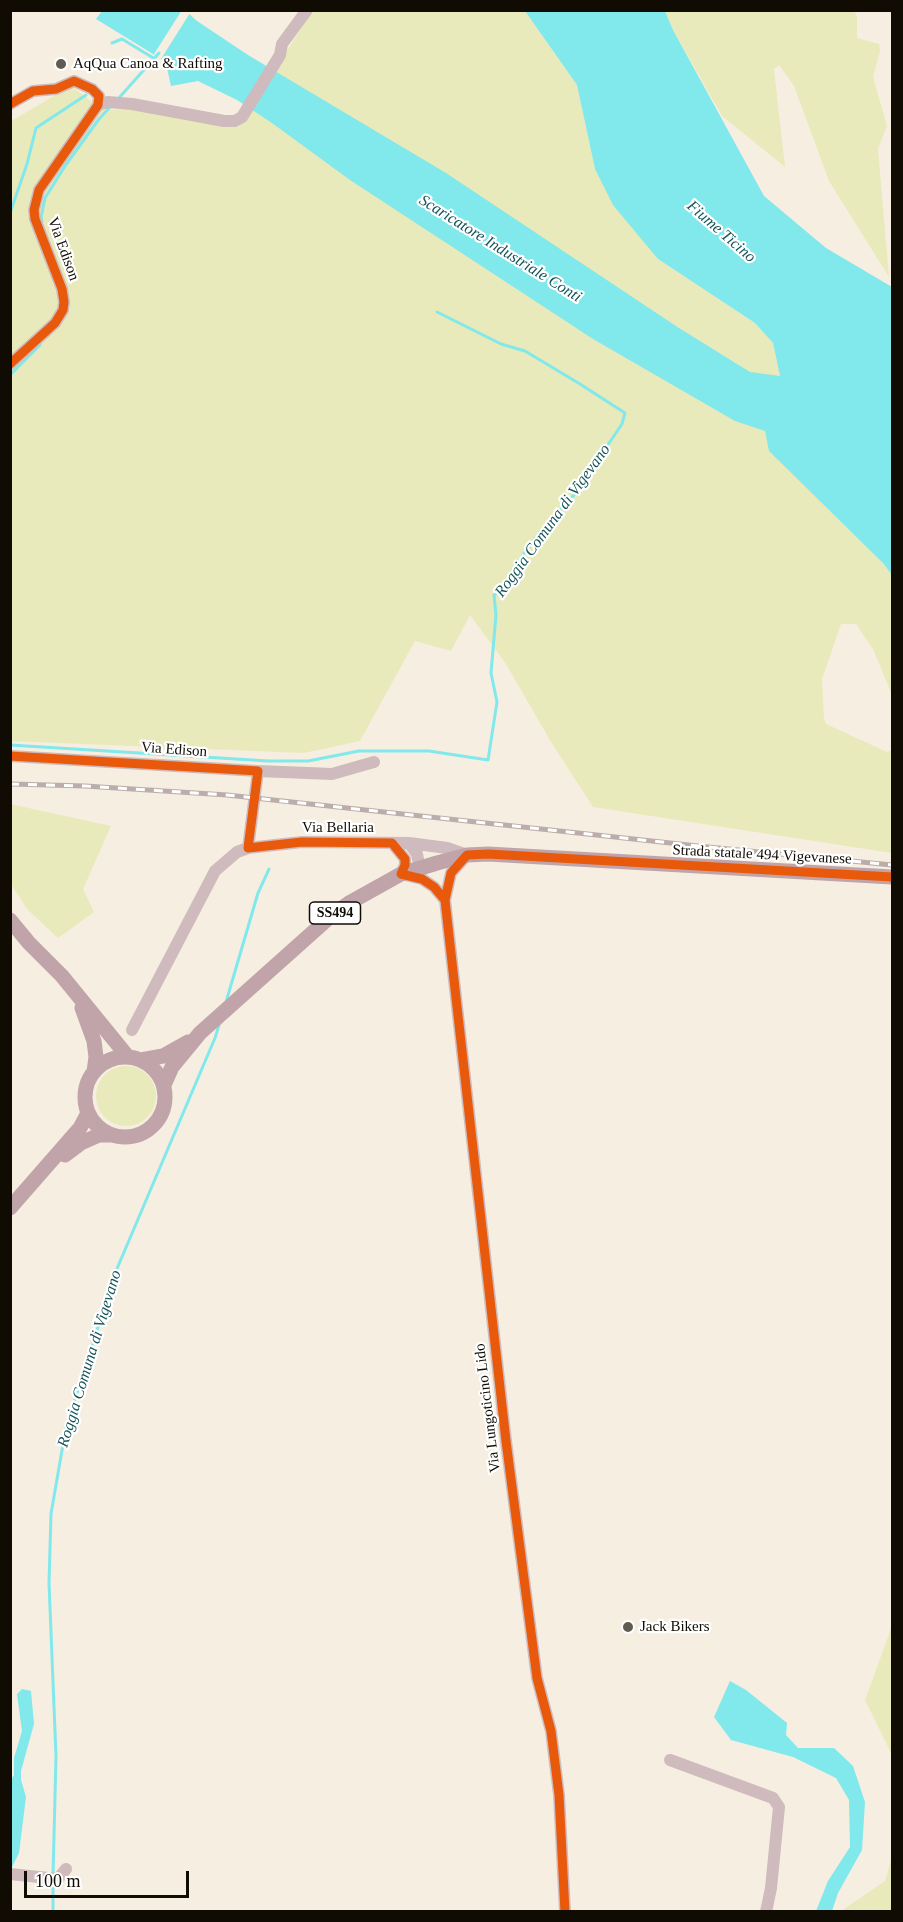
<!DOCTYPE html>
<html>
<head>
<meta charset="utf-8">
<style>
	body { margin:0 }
	#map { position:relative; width:903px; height:1922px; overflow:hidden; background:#f6eee0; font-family:Georgia,serif }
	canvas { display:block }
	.frame { position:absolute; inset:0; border:12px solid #100c04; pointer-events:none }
	.scale { position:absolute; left:24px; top:1871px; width:165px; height:27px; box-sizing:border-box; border:3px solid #100c04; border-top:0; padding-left:8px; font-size:18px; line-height:21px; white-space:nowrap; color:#100c04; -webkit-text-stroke:4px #fff; paint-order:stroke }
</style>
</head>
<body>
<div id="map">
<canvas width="903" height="1922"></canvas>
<div class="frame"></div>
<div class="scale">100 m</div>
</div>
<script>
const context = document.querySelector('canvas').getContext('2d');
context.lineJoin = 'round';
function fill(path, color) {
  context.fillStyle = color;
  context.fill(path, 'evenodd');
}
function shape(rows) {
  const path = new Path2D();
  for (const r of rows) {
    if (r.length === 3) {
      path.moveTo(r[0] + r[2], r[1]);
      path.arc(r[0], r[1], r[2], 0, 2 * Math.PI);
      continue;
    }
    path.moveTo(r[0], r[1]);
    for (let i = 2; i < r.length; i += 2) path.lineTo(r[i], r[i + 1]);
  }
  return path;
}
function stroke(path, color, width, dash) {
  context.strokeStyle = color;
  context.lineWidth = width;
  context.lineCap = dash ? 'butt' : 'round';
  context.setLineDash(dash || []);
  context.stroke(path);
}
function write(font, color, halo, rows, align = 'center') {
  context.font = font + ' Georgia,serif';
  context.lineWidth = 4.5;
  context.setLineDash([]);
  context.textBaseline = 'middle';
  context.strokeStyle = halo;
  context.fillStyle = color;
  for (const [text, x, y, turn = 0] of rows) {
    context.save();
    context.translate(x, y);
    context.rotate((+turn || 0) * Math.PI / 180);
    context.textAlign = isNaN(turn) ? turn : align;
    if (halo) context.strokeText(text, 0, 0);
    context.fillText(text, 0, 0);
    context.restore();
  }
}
fill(shape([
	[312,11,525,11,577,85,595,169,658,259,755,323,773,343,780,376,883,563,892,575,892,695,873,649,856,624,841,624,822,679,824,719,826,724,887,752,892,750,892,853,593,807,551,742,506,664,470,615,451,651,415,641,360,741,304,753,11,741,11,121,71,86,103,110,129,109,192,121,239,127],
	[665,11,854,11,857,16,857,38,879,44,880,51,873,77,887,126,878,149,889,277,829,181,794,86,779,65,774,69,785,167,722,116,673,30],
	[10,804,111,826,83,889,94,912,58,938,27,909,11,884],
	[126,1096,30],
	[892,1626,892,1755,865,1700],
	[892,1857,892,1911,841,1911,885,1881]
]), '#e9eabb');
fill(shape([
	[102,11,186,11,197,21,248,55,446,173,679,328,750,372,780,376,773,343,755,323,658,259,613,205,595,169,577,85,525,11,665,11,673,30,764,196,826,248,892,287,892,575,883,563,769,451,765,431,735,421,593,339,350,180,272,123,237,100,198,81,171,86,167,68,171,65,96,19],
	[730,1681,746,1690,787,1723,786,1735,798,1748,834,1748,853,1766,865,1802,862,1850,838,1893,832,1911,816,1911,828,1881,850,1847,849,1800,836,1778,793,1757,731,1740,714,1717],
	[22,1689,31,1691,34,1724,21,1771,21,1780,26,1797,19,1853,11,1869,11,1780,14,1775,14,1758,22,1731,17,1694]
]), '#81e8eb');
fill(shape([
	[182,10,190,13,161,59,154,54]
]), '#f6eee0');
stroke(shape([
	[112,43,122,39,155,59],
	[118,99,159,53],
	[10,213,27,164,36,128,86,95],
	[42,221,41,218,45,198,65,166,99,119,111,106],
	[10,375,40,345],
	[10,745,268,761,308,761,359,751,429,751,488,760,497,702,491,673,496,615,494,595,506,585,513,569,540,532,574,495,622,424,625,413,580,384,525,351,501,344,437,312],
	[226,1002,258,893,269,869],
	[53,1876,56,1756,49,1583,51,1514,66,1427,116,1271,215,1038,219,1025],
	[53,1912,53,1883]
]), '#81e8eb', 3);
stroke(shape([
	[10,104,33,91,56,89,74,81,92,89,99,96,98,105],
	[98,105,108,102,132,104,224,121,235,121,242,117,280,55,282,44,307,10],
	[10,364,55,323,63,310,64,302,62,289,35,219,34,210,39,190,98,105],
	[10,756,258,771,248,848],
	[258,771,332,774,374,762],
	[392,843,405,859,405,865,401,874,422,879,434,887,445,900],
	[409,843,417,854,419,864,415,870],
	[132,1030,215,871,237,852,248,848,302,842,409,843,447,848,467,855,451,873,445,900,506,1441,537,1678,551,1731,559,1795,565,1912],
	[670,1760,773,1798,779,1807,771,1888,766,1912],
	[10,1874,58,1879,66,1869]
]), '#cfbabd', 12);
stroke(shape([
	[10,920,29,943,62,976,128,1057],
	[82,1008,94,1041,96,1057,94,1072],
	[125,1097,40],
	[141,1060,163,1056,188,1042],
	[164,1085,172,1067,200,1033,331,916,349,903,401,874,437,863,467,855,488,854,892,877],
	[65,1155,81,1143,99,1135,110,1135],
	[10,1208,80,1128,88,1113]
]), '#c0a4aa', 15);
const rail = shape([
	[10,784,85,786,227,795,698,846,892,865]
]);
stroke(rail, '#baadaa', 5);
stroke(rail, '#fff', 3, [9]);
stroke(shape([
	[10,104,33,91,56,89,74,81,92,89,99,96,98,105,39,190,34,210,35,219,62,289,64,302,63,310,55,323,10,364],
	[10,756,258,771,248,848,302,842,392,843,405,859,405,865,401,874,422,879,434,887,445,900],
	[565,1912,559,1795,551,1731,537,1678,506,1441,445,900,451,873,467,855,488,854,892,877]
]), '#e8590c', 9);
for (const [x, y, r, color] of [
	[61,64,6,"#605b51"],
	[628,1627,6,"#605b51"]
]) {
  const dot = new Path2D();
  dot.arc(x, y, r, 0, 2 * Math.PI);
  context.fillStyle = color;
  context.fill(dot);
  stroke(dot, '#fff', 2);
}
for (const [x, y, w] of [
	[335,913,51]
]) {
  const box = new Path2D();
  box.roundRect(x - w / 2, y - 11, w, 22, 4.5);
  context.fillStyle = '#fff';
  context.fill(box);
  stroke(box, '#100c04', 1.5);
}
write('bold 14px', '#100c04', null, [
	["SS494",335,913]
]);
write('15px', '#100c04', '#fff', [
	["AqQua Canoa & Rafting",73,64],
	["Jack Bikers",640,1627]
], 'left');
write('15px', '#100c04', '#fff', [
	["Via Edison",63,249,70],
	["Via Edison",174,750,4],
	["Via Bellaria",338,828],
	["Strada statale 494 Vigevanese",762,855,3],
	["Via Lungoticino Lido",488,1408,-97]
]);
write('italic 16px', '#155459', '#fff', [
	["Fiume Ticino",721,232,41],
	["Scaricatore Industriale Conti",500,249,32],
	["Roggia Comuna di Vigevano",553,521,-54],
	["Roggia Comuna di Vigevano",90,1359,-73]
]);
</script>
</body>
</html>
